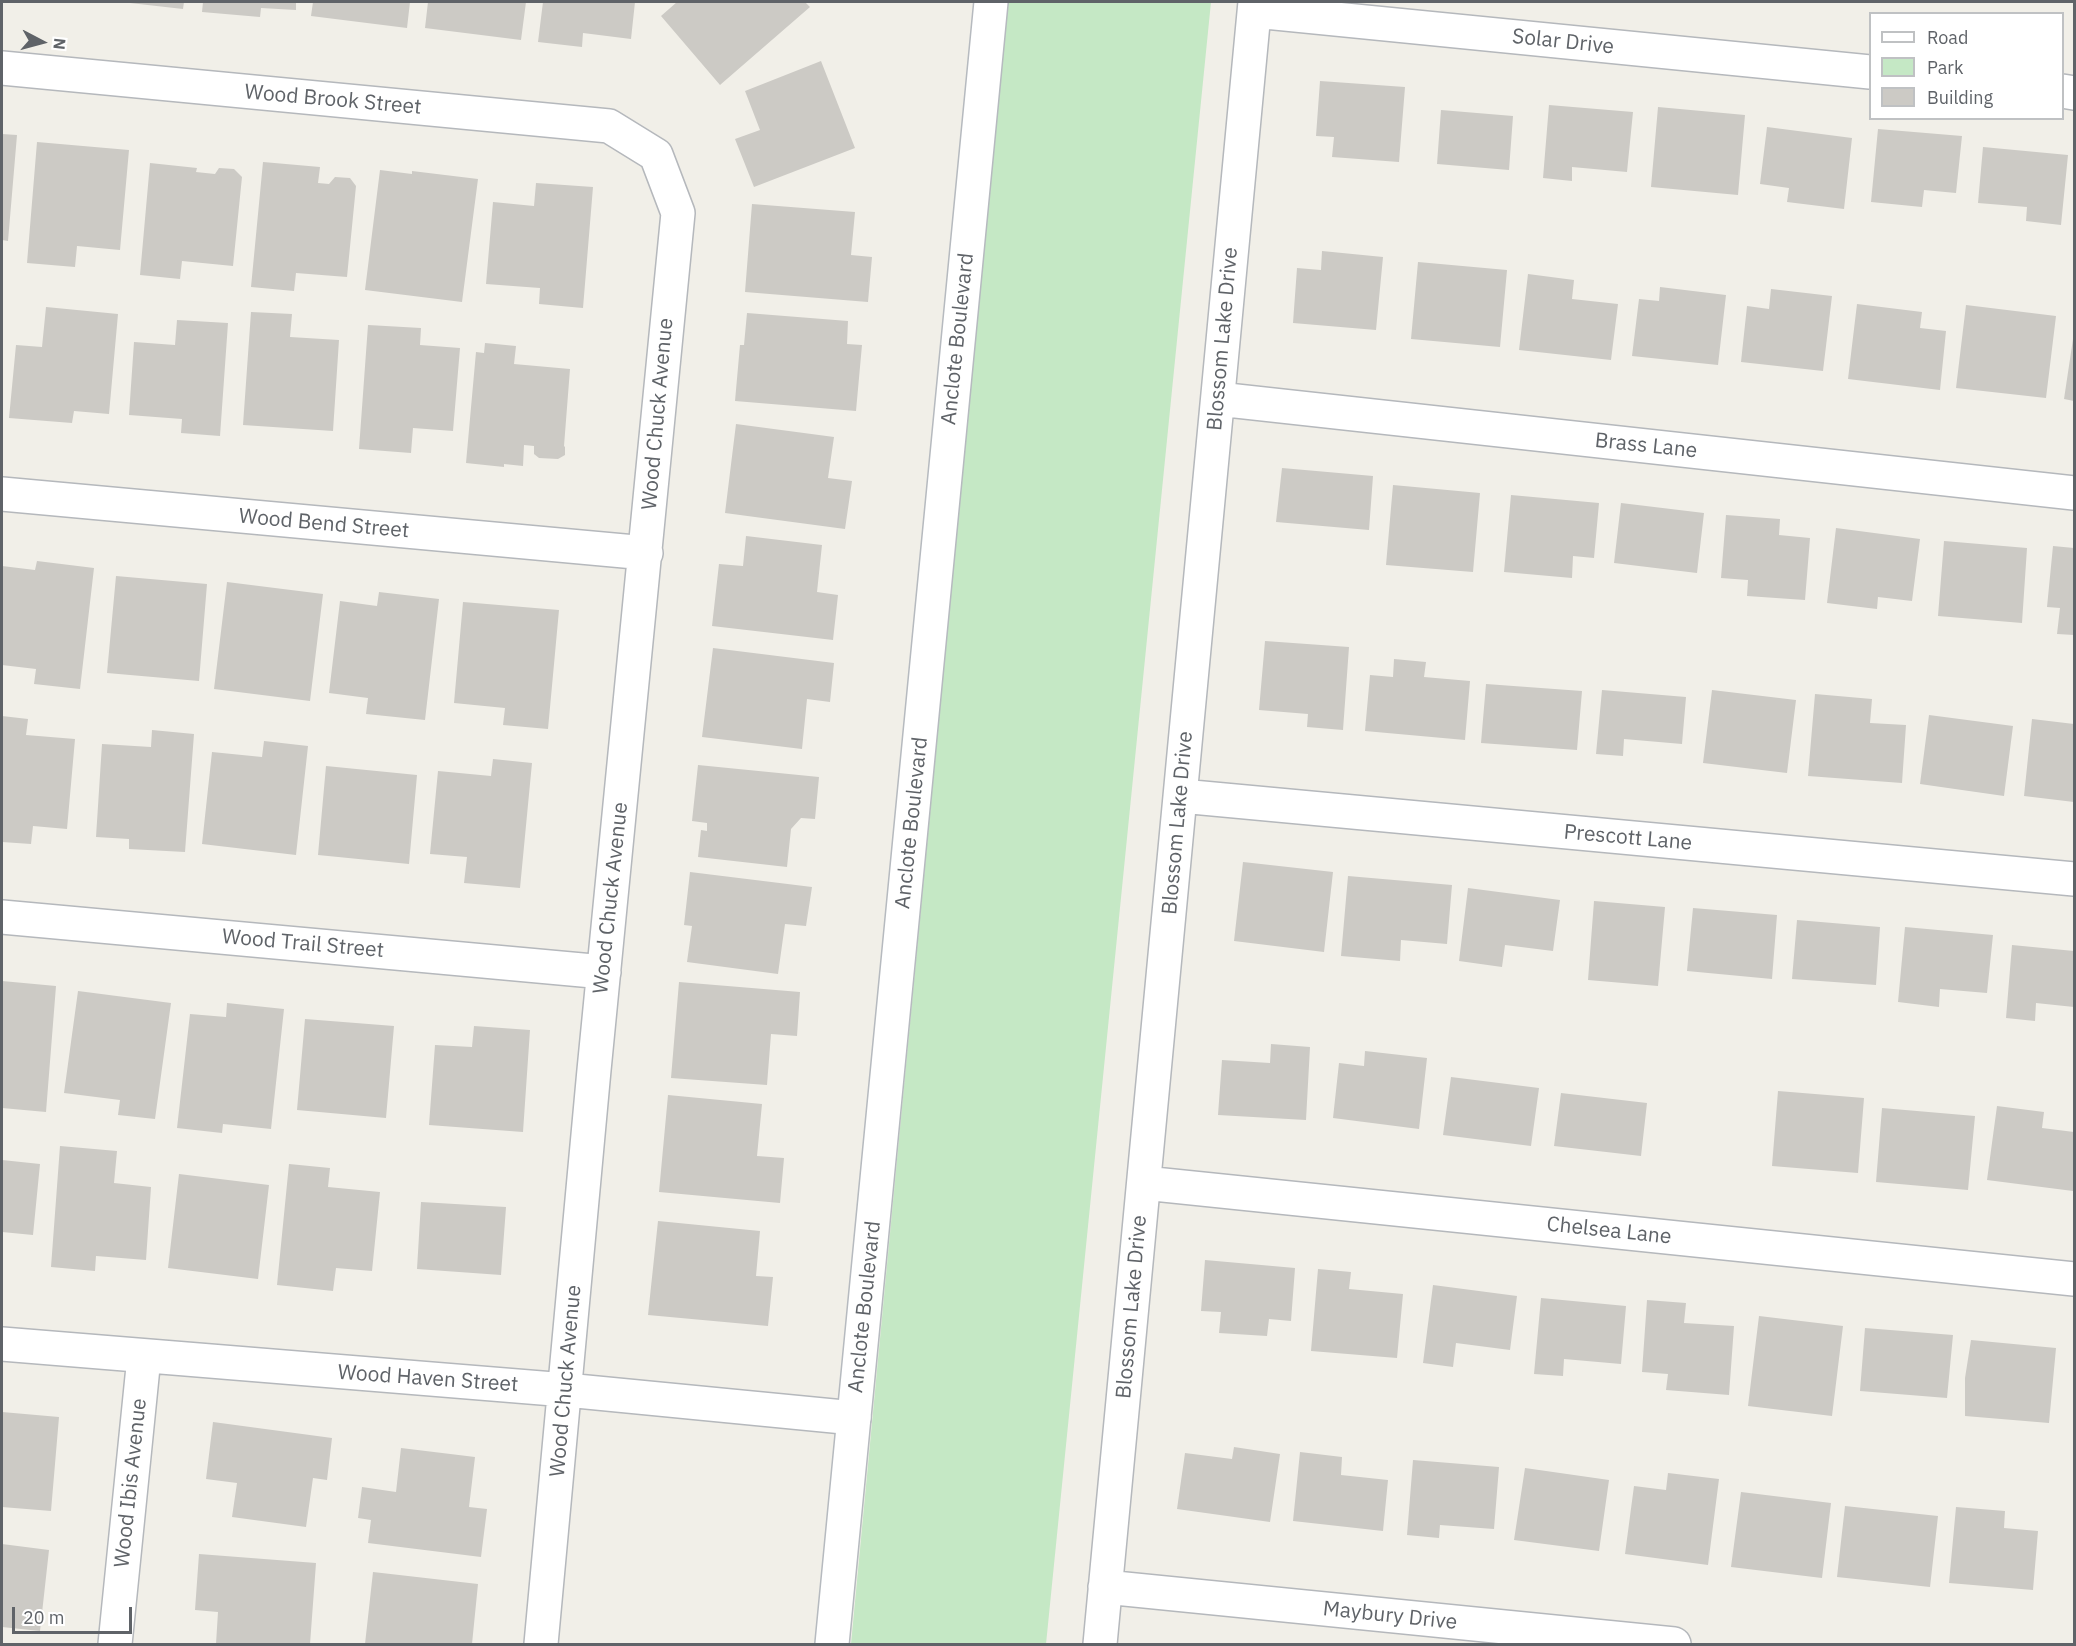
<!DOCTYPE html>
<html>
<head>
<meta charset="utf-8">
<style>
	body { margin:0 }
	#map { position:relative; width:2076px; height:1646px; overflow:hidden; background:#f1efe8; font-family:"IBM Plex Sans",sans-serif }
	canvas { display:block }
	.frame { position:absolute; inset:0; border:3px solid #5f6368; pointer-events:none }
	.legend { position:absolute; left:1869px; top:12px; width:195px; height:108px; box-sizing:border-box; background:#fff; border:2px solid #bfc1c3; margin:0; padding:8px 10px; list-style:none; font-size:18px; color:#5f6368 }
	.legend li { display:flex; align-items:center; gap:12px; height:30px }
	.legend b { width:30px; border:2px solid #bfc1c3 }
	.north { position:absolute; left:12px; top:12px; width:60px; height:60px; -webkit-text-stroke:4px #fff; paint-order:stroke; rotate:96deg; font-size:16px; font-weight:700; line-height:24px; text-align:center; color:#5f6368 }
	.north::after { content:''; display:block; margin:auto; width:21px; height:27px; background:#5f6368; clip-path:polygon(50% 0,100% 100%,50% 72%,0 100%) }
	.scale { position:absolute; left:12px; top:1607px; width:120px; height:27px; box-sizing:border-box; border:3px solid #5f6368; border-top:0; padding-left:8px; font-size:18px; line-height:21px; white-space:nowrap; color:#5f6368; -webkit-text-stroke:4px #fff; paint-order:stroke }
</style>
</head>
<body>
<div id="map">
<canvas width="2076" height="1646"></canvas>
<div class="frame"></div>
<ul class="legend">
<li><b style="height:8px;background:#fff"></b>Road</li>
<li><b style="height:16px;background:#c5e8c5"></b>Park</li>
<li><b style="height:16px;background:#cccac5"></b>Building</li>
</ul>
<div class="north">N</div>
<div class="scale">20 m</div>
</div>
<script>
const context = document.querySelector('canvas').getContext('2d');
context.lineJoin = 'round';
function fill(path, color) {
  context.fillStyle = color;
  context.fill(path, 'evenodd');
}
function shape(rows) {
  const path = new Path2D();
  for (const r of rows) {
    path.moveTo(r[0], r[1]);
    for (let i = 2; i < r.length; i += 2) path.lineTo(r[i], r[i + 1]);
  }
  return path;
}
function stroke(path, color, width, dash) {
  context.strokeStyle = color;
  context.lineWidth = width;
  context.lineCap = dash ? 'butt' : 'round';
  context.setLineDash(dash || []);
  context.stroke(path);
}
function write(font, color, halo, rows, align = 'center') {
  context.font = font + ' "IBM Plex Sans",sans-serif';
  context.lineWidth = 4.5;
  context.setLineDash([]);
  context.textBaseline = 'middle';
  context.strokeStyle = halo;
  context.fillStyle = color;
  for (const [text, x, y, turn = 0] of rows) {
    context.save();
    context.translate(x, y);
    context.rotate((+turn || 0) * Math.PI / 180);
    context.textAlign = isNaN(turn) ? turn : align;
    if (halo) context.strokeText(text, 0, 0);
    context.fillText(text, 0, 0);
    context.restore();
  }
}
fill(shape([
	[1007,2,1211,2,1046,1644,851,1644]
]), '#c5e8c5');
fill(shape([
	[130,2,184,2,183,9,130,3],
	[203,2,296,2,296,10,261,8,260,17,202,12],
	[313,2,410,2,407,28,311,16],
	[428,2,526,2,521,40,425,28],
	[543,2,635,2,631,39,583,33,582,47,538,42],
	[677,2,805,2,810,7,720,85,661,16],
	[821,61,855,148,754,187,735,139,760,130,745,91],
	[1320,81,1405,87,1399,162,1332,157,1334,137,1316,136],
	[1549,105,1633,112,1627,172,1572,167,1572,181,1543,178],
	[1658,107,1745,115,1738,195,1651,187],
	[1441,110,1513,116,1509,170,1437,164],
	[1767,127,1852,138,1844,209,1787,202,1789,188,1760,184],
	[1878,129,1962,136,1956,193,1924,190,1922,207,1871,202],
	[2,134,17,135,8,241,2,240],
	[37,142,129,150,120,250,77,246,75,267,27,263],
	[1983,147,2068,155,2061,225,2026,221,2027,207,1978,203],
	[263,162,320,167,318,183,329,184,335,177,350,178,356,186,347,277,296,273,294,291,251,287],
	[150,163,197,168,196,172,215,174,219,168,234,169,242,177,233,266,182,261,180,279,140,275],
	[380,170,412,174,412,171,478,179,462,302,365,290],
	[536,183,593,187,583,308,539,304,540,288,486,284,493,202,534,206],
	[752,204,855,212,851,255,872,257,868,302,745,292],
	[1322,251,1383,257,1376,330,1293,323,1297,268,1321,270],
	[1418,262,1507,270,1500,347,1411,339],
	[1528,274,1574,280,1572,299,1618,304,1611,360,1519,350],
	[1660,287,1726,295,1718,365,1632,356,1639,299,1659,301],
	[1771,289,1832,296,1823,371,1741,362,1747,306,1769,309],
	[1857,304,1922,312,1920,328,1946,331,1940,390,1848,379],
	[1966,305,2056,316,2046,398,1956,388],
	[46,307,118,314,109,414,74,411,72,423,9,418,16,345,42,347],
	[251,312,292,314,290,337,339,340,333,431,243,425],
	[747,313,848,321,847,344,862,345,856,411,735,401,740,345,744,345],
	[177,320,228,323,220,436,181,433,182,419,129,415,134,342,175,345],
	[368,325,421,328,420,345,460,348,453,431,413,428,411,453,359,449],
	[2073,339,2074,339,2074,401,2064,399],
	[485,343,516,346,514,364,570,369,564,446,565,447,565,455,558,459,539,458,534,454,534,446,524,445,523,466,504,464,504,467,466,463,476,352,484,353],
	[736,424,834,437,828,478,852,481,845,529,725,513],
	[1282,468,1373,476,1369,530,1276,522],
	[1393,485,1480,493,1473,572,1386,565],
	[1511,495,1599,503,1594,558,1573,556,1572,578,1504,572],
	[1621,503,1704,513,1697,573,1614,563],
	[1726,515,1780,519,1779,535,1810,538,1805,600,1747,596,1748,580,1721,578],
	[1836,528,1920,539,1912,601,1878,597,1877,609,1827,603],
	[746,536,822,545,817,592,838,595,833,640,712,626,719,564,743,566],
	[1944,541,2027,548,2022,623,1938,616],
	[2053,546,2074,548,2074,635,2057,634,2060,608,2047,607],
	[37,561,94,568,80,689,34,684,36,669,2,665,2,566,35,570],
	[116,576,207,584,199,681,107,673],
	[227,582,323,594,310,701,214,689],
	[379,592,439,599,425,720,366,714,368,698,329,693,340,601,377,606],
	[463,602,559,610,548,729,503,725,505,708,454,703],
	[1265,641,1349,647,1343,730,1307,727,1308,714,1259,710],
	[713,648,834,663,830,702,807,699,802,749,702,737],
	[1394,659,1426,662,1424,677,1470,681,1465,740,1365,731,1370,675,1393,677],
	[1486,684,1582,691,1577,750,1481,743],
	[1602,690,1686,697,1682,744,1624,739,1623,756,1596,754],
	[1712,690,1796,700,1787,773,1703,763],
	[1815,694,1872,699,1870,723,1906,725,1902,783,1808,776],
	[1929,715,2013,726,2004,796,1920,784],
	[2,716,28,719,26,735,75,739,67,829,33,826,31,844,2,842],
	[2032,719,2074,724,2074,802,2024,796],
	[152,730,194,734,185,852,129,849,129,839,96,837,102,744,151,747],
	[264,741,308,746,296,855,202,844,212,752,262,757],
	[493,759,532,763,520,888,464,883,467,857,430,854,438,771,491,776],
	[698,765,819,777,815,819,801,818,791,829,787,867,698,857,701,830,707,831,707,823,692,821],
	[326,766,417,775,409,864,318,855],
	[1243,862,1333,872,1324,952,1234,941],
	[690,872,812,887,806,926,785,924,778,974,687,962,692,926,684,925],
	[1348,876,1452,885,1447,944,1401,940,1400,961,1341,956],
	[1468,888,1560,900,1553,951,1505,945,1502,967,1459,961],
	[1594,901,1665,907,1658,986,1588,980],
	[1693,908,1777,915,1772,979,1687,971],
	[1797,920,1880,927,1876,985,1792,979],
	[1905,927,1993,935,1987,993,1940,989,1939,1007,1898,1002],
	[2012,945,2074,951,2074,1007,2036,1003,2035,1021,2006,1018],
	[2,981,56,986,46,1112,2,1108],
	[679,982,800,992,797,1036,771,1034,767,1085,671,1078],
	[78,991,171,1003,155,1119,118,1115,120,1100,64,1093],
	[227,1003,284,1009,271,1129,223,1124,222,1133,177,1128,190,1014,226,1017],
	[305,1019,394,1026,386,1118,297,1110],
	[474,1026,530,1030,523,1132,429,1125,435,1045,472,1047],
	[1271,1044,1310,1047,1306,1120,1218,1115,1222,1060,1270,1063],
	[1365,1051,1427,1058,1419,1129,1333,1118,1339,1063,1364,1066],
	[1451,1077,1539,1088,1531,1146,1443,1135],
	[1778,1091,1864,1098,1858,1173,1772,1166],
	[1561,1093,1647,1103,1641,1156,1554,1146],
	[668,1095,762,1104,757,1156,784,1158,780,1203,659,1192],
	[1997,1106,2044,1112,2042,1128,2074,1132,2073,1191,1987,1180],
	[1882,1108,1975,1116,1968,1190,1876,1182],
	[60,1146,117,1151,114,1183,151,1187,146,1260,96,1256,95,1271,51,1267],
	[2,1160,40,1164,33,1235,2,1232],
	[289,1164,330,1168,328,1187,380,1192,372,1271,336,1268,333,1291,277,1285],
	[179,1174,269,1185,258,1279,168,1268],
	[421,1202,506,1207,501,1275,417,1269],
	[658,1221,760,1231,756,1276,773,1277,768,1326,648,1315],
	[1205,1260,1295,1268,1291,1321,1269,1319,1267,1336,1219,1333,1221,1312,1201,1311],
	[1318,1269,1351,1272,1349,1289,1403,1294,1397,1358,1311,1351],
	[1433,1285,1517,1296,1510,1350,1456,1343,1453,1367,1423,1363],
	[1541,1298,1626,1306,1621,1364,1564,1359,1563,1376,1534,1374],
	[1647,1300,1686,1303,1684,1323,1734,1326,1729,1395,1666,1390,1668,1374,1642,1372],
	[1759,1316,1843,1326,1832,1416,1748,1406],
	[1865,1328,1953,1335,1947,1398,1860,1391],
	[1971,1340,2056,1348,2049,1423,1965,1416,1965,1378],
	[2,1412,59,1417,51,1511,2,1507],
	[213,1422,332,1438,327,1480,313,1478,306,1527,232,1517,237,1483,206,1479],
	[1234,1447,1280,1454,1270,1522,1177,1509,1185,1453,1232,1459],
	[401,1448,475,1457,469,1507,487,1509,481,1557,368,1543,371,1520,358,1518,362,1487,396,1492],
	[1300,1452,1342,1457,1341,1475,1388,1480,1383,1531,1293,1521],
	[1413,1460,1499,1467,1494,1529,1440,1525,1439,1538,1407,1535],
	[1525,1468,1609,1480,1599,1551,1514,1540],
	[1668,1473,1719,1479,1708,1565,1625,1554,1634,1486,1666,1490],
	[1741,1492,1831,1503,1822,1578,1731,1567],
	[1845,1506,1938,1516,1930,1587,1837,1577],
	[1956,1507,2005,1511,2004,1528,2038,1531,2033,1590,1949,1583],
	[2,1544,49,1550,40,1631,2,1627],
	[199,1554,316,1563,310,1644,216,1644,218,1612,195,1610],
	[373,1572,478,1584,472,1644,365,1644]
]), '#cccac5');
const street = shape([
	[1255,11,1870,72],
	[2,68,609,126,656,155,678,213,594,1070,541,1644],
	[2062,91,2074,93],
	[1218,399,2074,493],
	[2,494,646,553],
	[1181,796,2074,879],
	[2,917,604,972],
	[1144,1183,2074,1279],
	[2,1344,566,1390,854,1418],
	[1105,1587,1674,1644],
	[115,1644,144,1357],
	[1100,1644,1255,2]
]);
const secondary = shape([
	[832,1644,991,2]
]);
stroke(street, '#b5b8bc', 36);
stroke(secondary, '#b6babf', 36);
stroke(street, '#fff', 33);
stroke(secondary, '#fff', 33);
write('21px', '#5f6368', '#fff', [
	["Solar Drive",1563,42,6],
	["Wood Brook Street",333,100,5],
	["Anclote Boulevard",958,339,-84],
	["Blossom Lake Drive",1223,339,-85],
	["Wood Chuck Avenue",658,414,-85],
	["Brass Lane",1646,446,6],
	["Wood Bend Street",324,524,5],
	["Anclote Boulevard",912,823,-84],
	["Blossom Lake Drive",1178,823,-85],
	["Prescott Lane",1628,838,5],
	["Wood Chuck Avenue",611,898,-84],
	["Wood Trail Street",303,944,5],
	["Chelsea Lane",1609,1231,6],
	["Anclote Boulevard",865,1307,-84],
	["Blossom Lake Drive",1132,1307,-85],
	["Wood Haven Street",428,1379,4],
	["Wood Chuck Avenue",566,1381,-85],
	["Wood Ibis Avenue",131,1483,-84],
	["Maybury Drive",1390,1616,6]
]);
</script>
</body>
</html>
